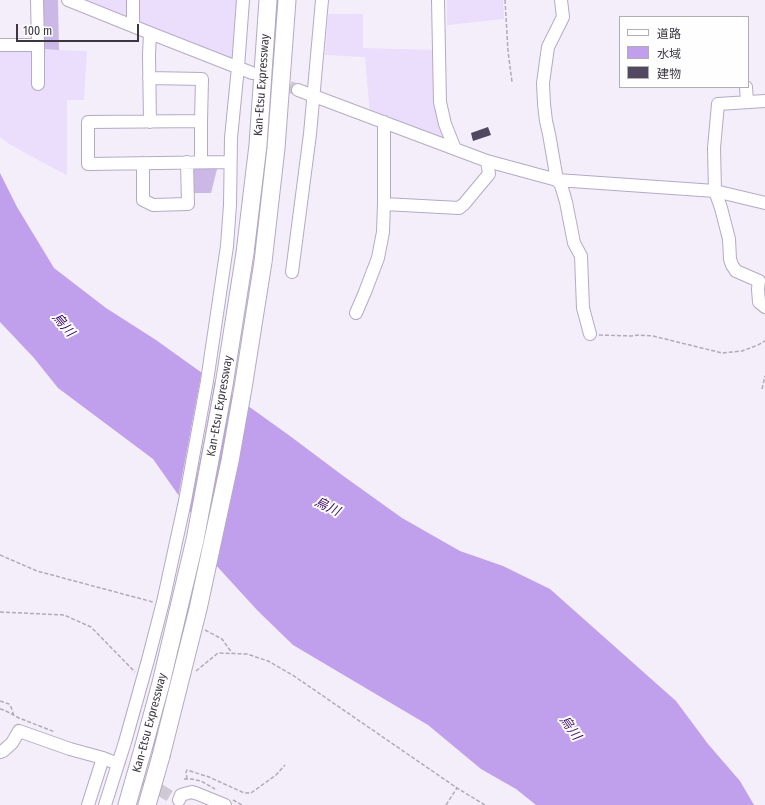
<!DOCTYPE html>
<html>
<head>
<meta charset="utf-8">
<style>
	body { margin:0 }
	#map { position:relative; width:765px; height:805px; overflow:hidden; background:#f3eefa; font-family:"Fira Sans Condensed","Noto Sans JP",sans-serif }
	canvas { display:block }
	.legend { position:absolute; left:619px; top:16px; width:130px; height:72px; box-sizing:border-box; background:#fefefe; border:1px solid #b0aeb3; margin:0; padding:5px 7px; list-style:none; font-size:12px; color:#3b3642 }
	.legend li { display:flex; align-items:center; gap:8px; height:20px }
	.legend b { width:20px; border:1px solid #b0aeb3 }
	.scale { position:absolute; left:16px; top:24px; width:123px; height:18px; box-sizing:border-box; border:2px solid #3b3642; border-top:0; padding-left:5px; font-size:12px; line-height:14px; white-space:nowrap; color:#3b3642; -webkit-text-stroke:3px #fefefe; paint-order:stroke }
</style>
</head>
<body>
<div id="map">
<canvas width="765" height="805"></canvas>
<ul class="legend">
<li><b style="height:5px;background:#fff"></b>道路</li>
<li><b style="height:11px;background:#c0a0ed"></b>水域</li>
<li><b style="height:11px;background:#524861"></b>建物</li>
</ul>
<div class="scale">100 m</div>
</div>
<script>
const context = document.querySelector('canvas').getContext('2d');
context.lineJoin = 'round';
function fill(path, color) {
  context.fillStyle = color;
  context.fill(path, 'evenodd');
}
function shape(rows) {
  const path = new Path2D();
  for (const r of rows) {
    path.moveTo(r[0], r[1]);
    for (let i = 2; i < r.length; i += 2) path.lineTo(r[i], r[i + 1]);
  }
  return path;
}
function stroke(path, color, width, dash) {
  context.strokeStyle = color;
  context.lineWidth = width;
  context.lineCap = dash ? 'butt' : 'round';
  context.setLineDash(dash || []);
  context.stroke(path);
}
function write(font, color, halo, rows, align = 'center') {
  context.font = font + ' "Fira Sans Condensed","Noto Sans JP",sans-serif';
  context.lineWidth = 4;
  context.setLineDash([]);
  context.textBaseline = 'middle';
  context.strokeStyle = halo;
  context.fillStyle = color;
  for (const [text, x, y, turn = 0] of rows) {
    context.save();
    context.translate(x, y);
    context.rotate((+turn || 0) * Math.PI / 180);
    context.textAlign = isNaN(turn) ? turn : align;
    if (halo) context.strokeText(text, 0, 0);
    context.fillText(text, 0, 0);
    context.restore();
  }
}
fill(shape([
	[81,0,238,0,235,62],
	[447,0,503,0,504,19,447,25],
	[328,14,363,14,363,48,434,50,445,137,444,139,370,114,365,57,325,55],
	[0,48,87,51,84,100,67,100,67,175,38,160,8,143,0,137]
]), '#eadefc');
fill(shape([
	[39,0,58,0,59,50,42,49],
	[218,165,211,193,191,193,191,170,197,166]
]), '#cbb8e7');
fill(shape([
	[0,173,17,207,54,268,106,308,156,340,290,436,342,475,402,518,460,551,503,566,550,589,676,701,708,744,740,781,754,805,536,805,516,789,481,769,428,725,293,645,257,610,214,563,191,513,153,459,58,388,34,358,0,322]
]), '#c0a0ed');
fill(shape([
	[202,370,215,380,204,440,189,513,178,498]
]), '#f3eefa');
fill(shape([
	[488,127,491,135,473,141,471,133]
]), '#524861');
stroke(shape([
	[256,74,298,90],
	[113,762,170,796]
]), '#cec9d5', 12, [12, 6]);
const minor = shape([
	[37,0,38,45,38,84],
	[68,0,150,33,252,73],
	[438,0,440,102,445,124,455,149],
	[561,0,563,17,548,47,543,83,544,104,546,121,549,134,557,180,561,185,566,202,574,243,581,256,583,308,590,334],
	[133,26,133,0],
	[150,33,149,55,150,122],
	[0,45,38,45],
	[149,78,202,79,201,121],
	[746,87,747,102],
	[298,90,487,161,557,180,715,191,765,203],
	[765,101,718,104,714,148,715,191,721,208,729,239,730,259,732,265,736,271,759,281,758,289,759,302,765,307],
	[201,162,201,121,88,122,88,164,230,162],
	[143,163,143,200,153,205,188,204,187,162],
	[384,204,459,208,464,204,489,174,487,161],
	[227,246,230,205,231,138,238,67,243,0],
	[292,272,310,134,322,0],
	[356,313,365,292,378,258,383,232,384,204,384,122],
	[0,752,3,751,12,743,19,731,70,749,103,758,113,762],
	[179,800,181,795,188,793,192,792,198,794,225,805],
	[88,805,103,758],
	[105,805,125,742]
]);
const highway = shape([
	[245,253,258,145,268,0],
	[263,262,276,148,287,0],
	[127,805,143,749],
	[147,805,161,756]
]);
stroke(minor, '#b5aac6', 14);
stroke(highway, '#b5aac6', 19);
stroke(shape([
	[505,0,508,51,512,82],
	[599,335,631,336,639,335,653,336,722,353,742,351,758,345,765,341],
	[762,389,765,376],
	[0,555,37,571,153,602],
	[0,612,64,615,91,627,135,672],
	[205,630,222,639,232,653],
	[196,671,218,653,247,654,268,661,294,676,457,788,485,805],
	[0,701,9,704,11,707,14,716],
	[0,709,4,710,19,718,55,732],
	[184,779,191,779,201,781,215,789],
	[187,779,186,772,187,770,209,777,242,792,247,793,251,793,276,775,285,765],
	[233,800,242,805],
	[446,805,457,788]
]), '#b0abb7', 1.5, [4, 2]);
stroke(minor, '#fff', 12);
stroke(highway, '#fff', 17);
const minorBridge = shape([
	[125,742,148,660,163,602,185,501,207,381,227,246]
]);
const highwayBridge = shape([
	[143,749,161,683,195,540,224,385,245,253],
	[161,756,198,609,230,461,243,388,263,262]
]);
stroke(minorBridge, '#b5aac6', 14, []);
stroke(highwayBridge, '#b5aac6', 19, []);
stroke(minorBridge, '#fff', 12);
stroke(highwayBridge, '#fff', 17);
write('12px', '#3b3642', '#fefefe', [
	["Kan-Etsu Expressway",262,85,-86],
	["Kan-Etsu Expressway",220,406,-80],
	["Kan-Etsu Expressway",150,723,-75]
]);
write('italic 13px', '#3b0663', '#fefefe', [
	["烏川",63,325,49],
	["烏川",327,507,26],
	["烏川",570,728,54]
]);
</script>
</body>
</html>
